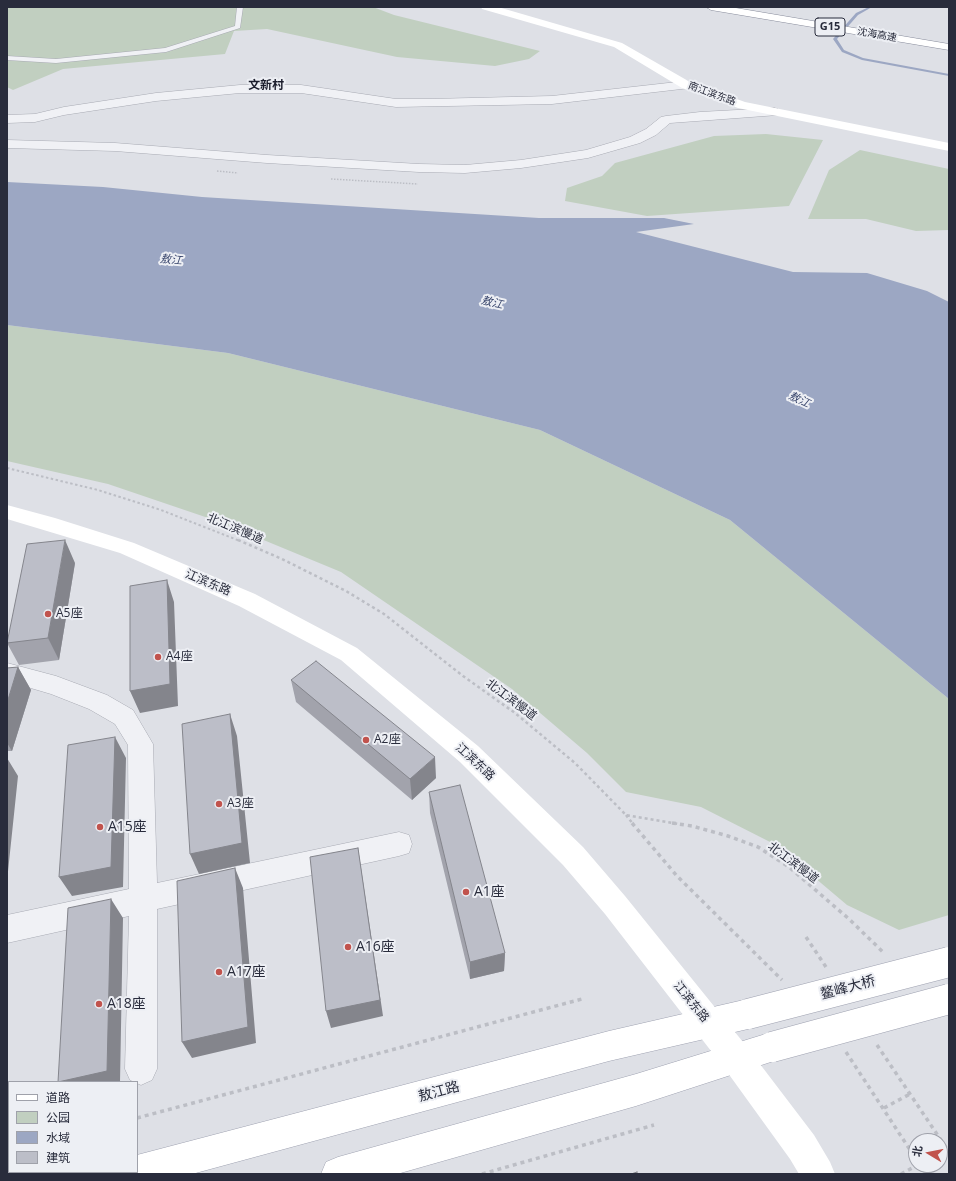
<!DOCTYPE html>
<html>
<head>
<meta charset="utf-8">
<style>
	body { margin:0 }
	#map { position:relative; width:956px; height:1181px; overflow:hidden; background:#dee0e6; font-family:"Open Sans","Noto Sans SC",sans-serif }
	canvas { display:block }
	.frame { position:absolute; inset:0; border:8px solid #292c3c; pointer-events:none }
	.legend { position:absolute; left:8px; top:1081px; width:130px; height:92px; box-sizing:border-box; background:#edeff4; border:1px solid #9fa1aa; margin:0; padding:5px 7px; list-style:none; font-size:12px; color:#292c3c }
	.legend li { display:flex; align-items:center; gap:8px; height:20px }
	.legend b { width:20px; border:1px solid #9fa1aa }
	.north { position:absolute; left:908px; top:1133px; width:40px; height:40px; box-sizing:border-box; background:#edeff4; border:1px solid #9fa1aa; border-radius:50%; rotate:280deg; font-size:11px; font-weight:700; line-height:16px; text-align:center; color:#292c3c }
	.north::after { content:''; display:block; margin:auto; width:14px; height:18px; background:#c1534d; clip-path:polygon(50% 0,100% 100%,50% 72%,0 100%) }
</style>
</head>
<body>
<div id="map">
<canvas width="956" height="1181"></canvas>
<div class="frame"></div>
<ul class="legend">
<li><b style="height:5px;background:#fff"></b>道路</li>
<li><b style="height:11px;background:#c1cfc0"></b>公园</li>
<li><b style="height:11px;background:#9ca7c3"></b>水域</li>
<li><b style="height:11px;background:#bcbec8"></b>建筑</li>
</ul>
<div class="north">北</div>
</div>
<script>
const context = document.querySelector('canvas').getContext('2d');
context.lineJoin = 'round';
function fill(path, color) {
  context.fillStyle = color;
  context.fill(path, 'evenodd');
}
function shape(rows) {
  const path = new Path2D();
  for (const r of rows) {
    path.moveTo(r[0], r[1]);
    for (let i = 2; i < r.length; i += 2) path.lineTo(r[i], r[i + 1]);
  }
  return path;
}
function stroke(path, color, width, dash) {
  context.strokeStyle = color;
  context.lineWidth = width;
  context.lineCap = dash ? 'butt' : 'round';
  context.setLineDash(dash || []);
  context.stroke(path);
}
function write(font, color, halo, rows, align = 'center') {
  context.font = font + ' "Open Sans","Noto Sans SC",sans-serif';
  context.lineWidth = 4;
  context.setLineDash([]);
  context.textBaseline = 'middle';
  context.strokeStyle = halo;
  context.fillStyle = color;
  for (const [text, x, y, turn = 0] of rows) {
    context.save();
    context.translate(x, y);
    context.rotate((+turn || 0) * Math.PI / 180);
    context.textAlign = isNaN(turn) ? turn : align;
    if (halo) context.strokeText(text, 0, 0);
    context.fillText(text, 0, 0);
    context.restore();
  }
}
fill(shape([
	[7,7,373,7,394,15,540,51,529,59,495,66,397,57,267,29,234,31,225,54,63,69,13,90,7,87],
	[766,134,823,140,789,206,647,216,565,201,567,188,602,176,615,163,714,136],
	[860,150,949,169,949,230,916,231,866,219,808,219,829,170],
	[7,325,228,353,540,430,730,520,949,699,949,915,899,930,847,905,776,845,701,807,626,792,587,753,512,689,341,572,220,522,108,484,7,461]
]), '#c1cfc0');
fill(shape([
	[7,182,103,187,202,197,539,218,664,218,694,224,636,232,793,272,867,273,927,291,949,302,949,699,730,520,540,430,228,353,7,325]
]), '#9ca7c3');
fill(shape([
	[869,7,872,7,858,15,837,39,844,50,863,58,949,74,949,76,862,60,842,52,833,39,856,13,869,7]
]), '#9ca7c3');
const lane = shape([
	[237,7,243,7,240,28,166,52,56,63,7,60,7,56,56,59,165,48,235,26,237,7]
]);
const street = shape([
	[686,81,690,82,692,85,690,88,552,104,396,107,301,93,240,93,156,101,64,115,35,122,7,123,7,115,35,114,64,107,156,93,240,85,301,85,396,99,430,99,552,96,686,81],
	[774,108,778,109,780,112,778,115,670,123,656,135,640,143,588,158,521,168,465,173,419,172,267,163,115,151,7,148,7,140,115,143,267,155,419,164,465,165,521,160,586,150,630,137,646,129,661,117,666,116,700,112,774,108],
	[7,663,56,676,107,695,133,710,153,744,157,883,399,832,409,835,412,844,409,853,399,856,157,909,157,1069,152,1080,141,1085,130,1080,125,1069,129,916,7,943,7,915,129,889,128,745,115,724,89,709,51,694,7,681,7,663]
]);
const primary = shape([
	[748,999,759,1003,763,1014,759,1025,748,1029,609,1061,192,1174,113,1174,114,1172,137,1172,137,1155,609,1031,748,999],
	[772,1032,783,1036,787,1047,783,1058,636,1106,397,1174,321,1174,326,1162,338,1157,636,1074,772,1032]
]);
const highway = shape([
	[706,7,730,7,949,44,949,50,711,10,706,7]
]);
stroke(lane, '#a8aab3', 1);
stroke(street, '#a8aab3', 1);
stroke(primary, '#9fa2b1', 1);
stroke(highway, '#878b9b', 1);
stroke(shape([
	[217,171,238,173],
	[331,179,418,184]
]), '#bcbec5', 1.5, [1.5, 1.5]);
stroke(shape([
	[7,468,98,490,161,510,240,541]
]), '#bcbec5', 2, [2.5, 2.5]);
stroke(shape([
	[238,540,282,559,346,591,384,614,463,676,515,713,575,763,626,815,678,824],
	[626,815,633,824]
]), '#bcbec5', 2.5, [3, 3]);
stroke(shape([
	[632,823,677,876,782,980],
	[672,823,692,826,728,836,758,847,789,867,849,919,884,953],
	[806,937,826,967],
	[877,1045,949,1152],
	[846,1052,916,1159],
	[884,1108,910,1094],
	[137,1118,582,999],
	[7,1153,9,1152],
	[920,1165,926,1174],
	[482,1174,654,1125],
	[901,1174,918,1165]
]), '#bcbec5', 3.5, [4, 4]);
fill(lane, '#f0f1f5');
fill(street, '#f0f1f5');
fill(shape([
	[481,7,498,7,622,43,690,82,745,102,949,143,949,151,738,108,682,88,614,47,482,9,481,7],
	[7,505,55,518,134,543,255,594,357,648,478,746,583,847,625,896,747,1047,814,1135,830,1162,835,1174,799,1174,790,1159,725,1069,605,914,563,865,460,762,341,660,239,606,120,553,7,519,7,505]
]), '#fff');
fill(primary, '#fff');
fill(highway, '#fff');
const primaryBridge = shape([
	[748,1014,949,962],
	[772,1047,949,999]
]);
stroke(primaryBridge, '#9fa2b1', 31, []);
stroke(primaryBridge, '#fff', 30);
fill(shape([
	[75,563,59,660,19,665,7,643],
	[18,667,31,690,12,751,7,751,7,668],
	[291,680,436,778,412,800,296,702],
	[429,792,505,953,504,971,470,979,430,813]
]), '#a2a3ac');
fill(shape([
	[65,540,75,563,59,660,48,638],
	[167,580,174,602,178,706,140,713,130,691],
	[18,667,31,690,12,751,7,743,7,703],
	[230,714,237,736,250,863,199,874,190,854],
	[115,737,126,758,123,887,72,896,59,877],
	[435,757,436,778,412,800,410,779],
	[7,758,18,776,7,881],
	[358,848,361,868,383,1016,331,1028,326,1011],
	[235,868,243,888,256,1043,192,1058,182,1042],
	[111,899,123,918,120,1082,58,1082],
	[505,953,504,971,470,979,470,962]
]), '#84858c');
const building = shape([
	[65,540,48,638,7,643,27,544,65,540],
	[167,580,170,684,130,691,130,586,167,580],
	[316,661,435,757,410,779,291,680,316,661],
	[18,667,7,703,7,668,18,667],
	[230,714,242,843,190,854,182,724,230,714],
	[115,737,111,867,59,877,68,745,115,737],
	[460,785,505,953,470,962,429,792,460,785],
	[358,848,380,1000,326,1011,310,857,358,848],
	[235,868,248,1027,182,1042,177,881,235,868],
	[111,899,107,1071,58,1082,68,908,111,899],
	[637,1172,637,1174,631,1174,637,1172]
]);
fill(building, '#bcbec8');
stroke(building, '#84858c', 1);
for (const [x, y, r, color] of [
	[48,614,4,"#c1534d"],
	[158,657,4,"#c1534d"],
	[366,740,4,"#c1534d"],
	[219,804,4,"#c1534d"],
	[100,827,4,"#c1534d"],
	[466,892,4,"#c1534d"],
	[348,947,4,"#c1534d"],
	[219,972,4,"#c1534d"],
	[99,1004,4,"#c1534d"]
]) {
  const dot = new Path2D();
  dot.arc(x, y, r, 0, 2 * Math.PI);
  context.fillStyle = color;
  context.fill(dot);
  stroke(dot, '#edeff4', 1.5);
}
write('10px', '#292c3c', '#edeff4', [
	["沈海高速",877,35,10],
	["南江滨东路",712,94,20]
]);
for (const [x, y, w] of [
	[830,27,30]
]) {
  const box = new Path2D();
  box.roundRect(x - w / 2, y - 9, w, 18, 3);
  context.fillStyle = '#edeff4';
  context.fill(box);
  stroke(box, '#292c3c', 1);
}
write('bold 11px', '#292c3c', null, [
	["G15",830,27]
]);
write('italic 11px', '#37446b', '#edeff4', [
	["敖江",171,260,5],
	["敖江",492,303,13],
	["敖江",799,400,25]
]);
write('bold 12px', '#1b1d2c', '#edeff4', [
	["文新村",266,86]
]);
write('12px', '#292c3c', '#edeff4', [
	["北江滨慢道",235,529,23],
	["江滨东路",208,583,23],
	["北江滨慢道",511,700,37],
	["江滨东路",475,762,43],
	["北江滨慢道",793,863,37],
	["江滨东路",691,1002,51]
]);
write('12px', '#292c3c', '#edeff4', [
	["A5座",56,614],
	["A4座",166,657],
	["A2座",374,740],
	["A3座",227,804]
], 'left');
write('14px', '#292c3c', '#edeff4', [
	["A15座",108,827],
	["A1座",474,892],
	["A16座",356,947],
	["A17座",227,972],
	["A18座",107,1004]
], 'left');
write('14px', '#292c3c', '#edeff4', [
	["鳌峰大桥",848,988,-15],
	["敖江路",439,1092,-15]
]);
</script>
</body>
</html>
